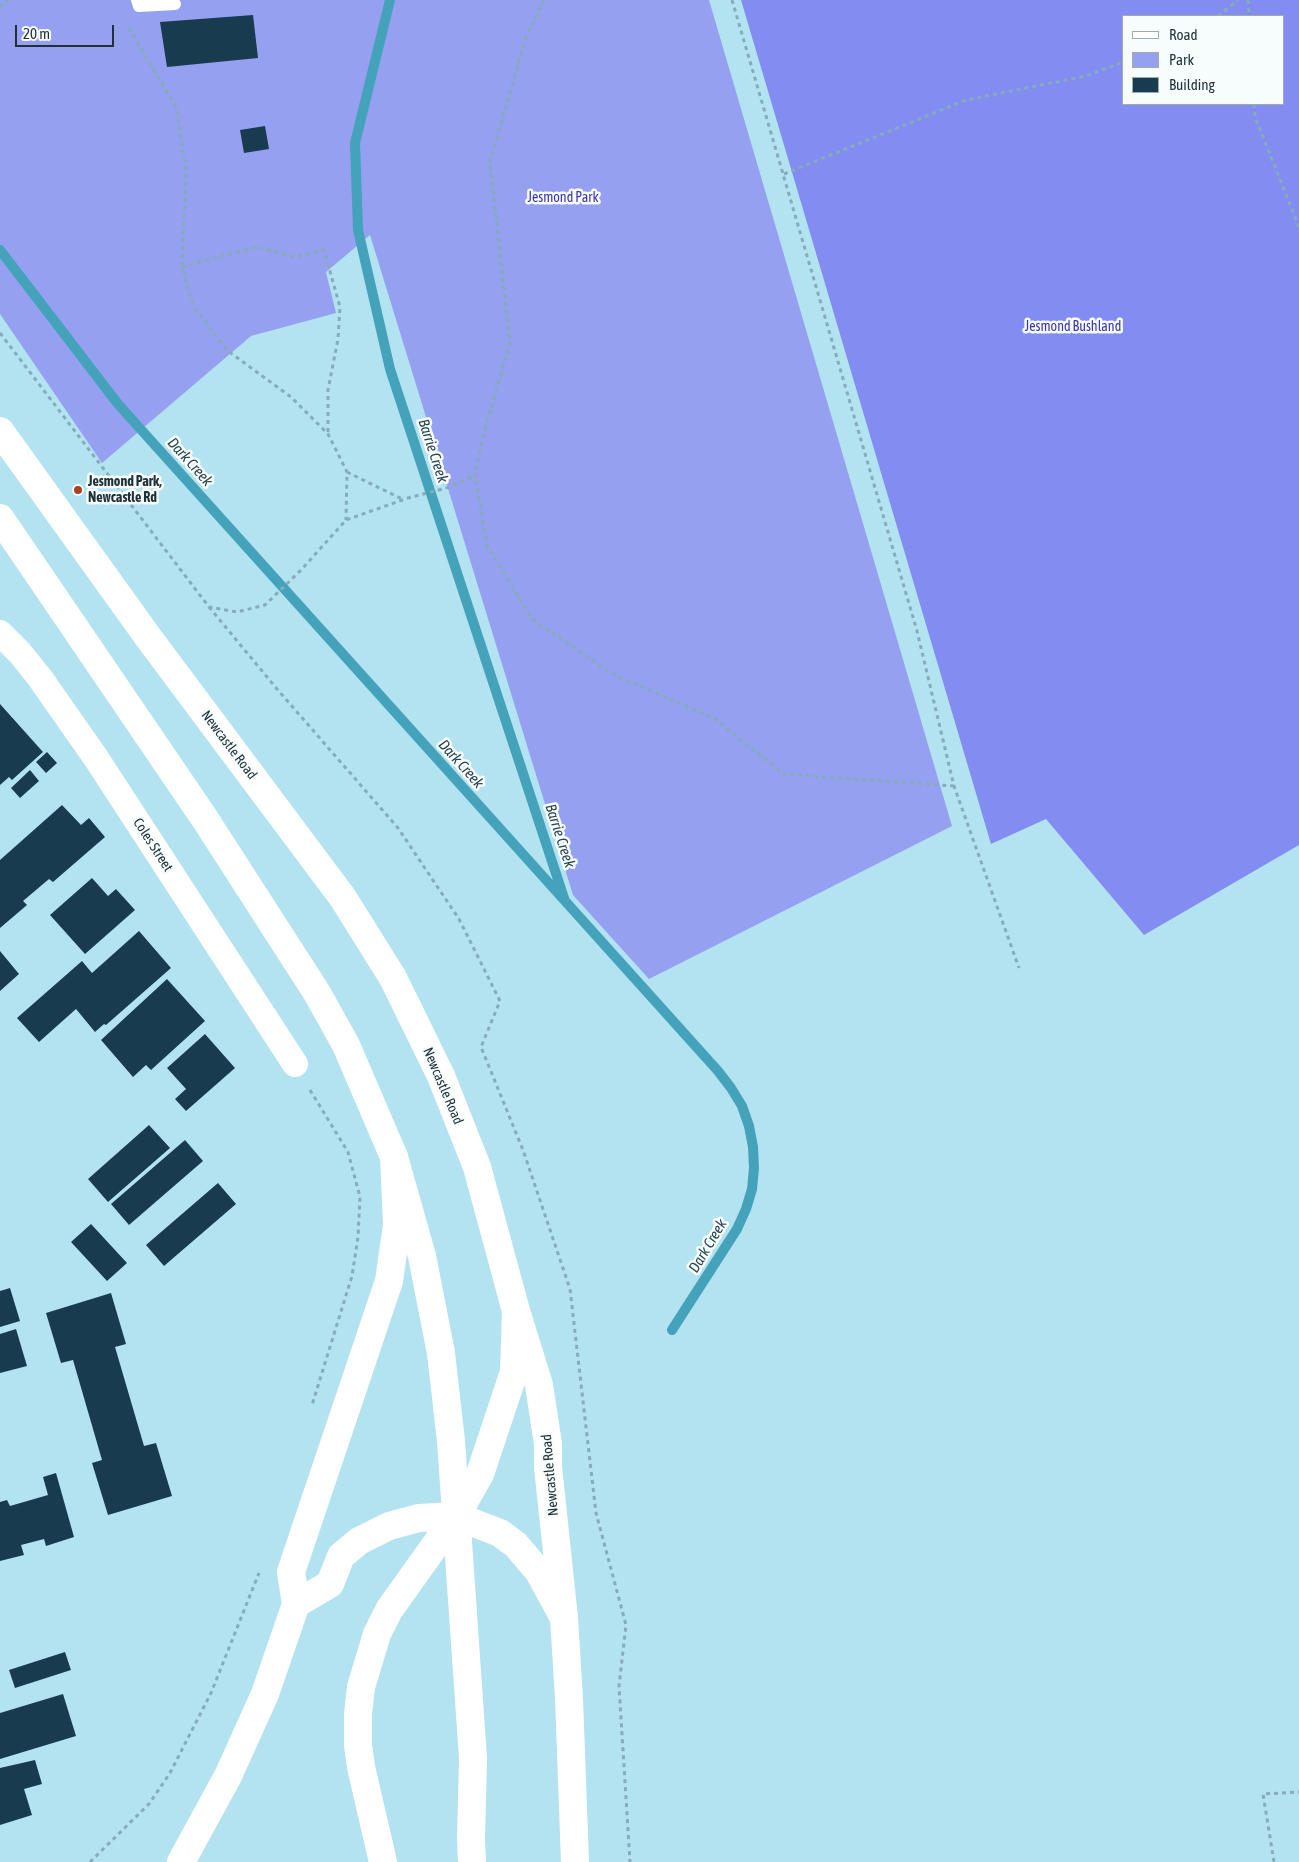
<!DOCTYPE html>
<html>
<head>
<meta charset="utf-8">
<style>
	body { margin:0 }
	#map { position:relative; width:1299px; height:1862px; overflow:hidden; background:#b3e3f1; font-family:"Asap Condensed",sans-serif }
	canvas { display:block }
	.legend { position:absolute; left:1122px; top:15px; width:162px; height:90px; box-sizing:border-box; background:#f7fcfd; border:1px solid #a0abae; margin:0; padding:6px 9px; list-style:none; font-size:15px; color:#1e3137 }
	.legend li { display:flex; align-items:center; gap:10px; height:25px }
	.legend b { width:25px; border:1px solid #a0abae }
	.scale { position:absolute; left:15px; top:25px; width:99px; height:22px; box-sizing:border-box; border:2px solid #1e3137; border-top:0; padding-left:6px; font-size:15px; line-height:18px; white-space:nowrap; color:#1e3137; -webkit-text-stroke:4px #f7fcfd; paint-order:stroke }
</style>
</head>
<body>
<div id="map">
<canvas width="1299" height="1862"></canvas>
<ul class="legend">
<li><b style="height:6px;background:#fff"></b>Road</li>
<li><b style="height:14px;background:#96a0f1"></b>Park</li>
<li><b style="height:14px;background:#193b4f"></b>Building</li>
</ul>
<div class="scale">20 m</div>
</div>
<script>
const context = document.querySelector('canvas').getContext('2d');
context.lineJoin = 'round';
function fill(path, color) {
  context.fillStyle = color;
  context.fill(path, 'evenodd');
}
function shape(rows) {
  const path = new Path2D();
  for (const r of rows) {
    path.moveTo(r[0], r[1]);
    for (let i = 2; i < r.length; i += 2) path.lineTo(r[i], r[i + 1]);
  }
  return path;
}
function stroke(path, color, width, dash) {
  context.strokeStyle = color;
  context.lineWidth = width;
  context.lineCap = dash ? 'butt' : 'round';
  context.setLineDash(dash || []);
  context.stroke(path);
}
function write(font, color, halo, rows, align = 'center') {
  context.font = font + ' "Asap Condensed",sans-serif';
  context.lineWidth = 5;
  context.setLineDash([]);
  context.textBaseline = 'middle';
  context.strokeStyle = halo;
  context.fillStyle = color;
  for (const [text, x, y, turn = 0] of rows) {
    context.save();
    context.translate(x, y);
    context.rotate((+turn || 0) * Math.PI / 180);
    context.textAlign = isNaN(turn) ? turn : align;
    if (halo) context.strokeText(text, 0, 0);
    context.fillText(text, 0, 0);
    context.restore();
  }
}
fill(shape([
	[0,0,709,0,952,826,649,979,573,895,370,235,326,272,336,313,251,336,102,463,0,314]
]), '#96a0f1');
fill(shape([
	[741,0,1299,0,1299,845,1144,935,1046,819,991,844],
	[1123,16,1283,16,1283,104,1123,104]
]), '#838df1');
stroke(shape([
	[390,0,355,143,358,230,390,369,564,898],
	[0,250,118,404,718,1071,731,1088,742,1106,749,1126,753,1147,754,1168,752,1189,746,1209,737,1229,672,1330]
]), '#44a2bb', 10);
fill(shape([
	[253,15,258,58,167,67,160,22],
	[265,126,269,149,244,153,240,130],
	[0,704,43,752,12,780,9,777,0,785],
	[47,752,57,763,46,773,36,762],
	[30,770,39,781,20,798,11,788],
	[62,805,81,825,89,818,105,837,53,882,49,879,23,901,27,905,0,928,0,860],
	[92,878,108,896,116,889,135,910,85,954,50,915],
	[139,931,171,968,106,1025,104,1024,95,1032,76,1009,39,1042,17,1018,82,961,92,973],
	[0,951,19,974,0,991],
	[167,979,205,1021,151,1070,146,1065,133,1077,101,1040],
	[205,1034,235,1068,186,1111,175,1099,186,1089,167,1068],
	[149,1125,170,1148,108,1202,88,1179],
	[185,1140,203,1161,129,1225,111,1204],
	[218,1183,236,1204,164,1266,146,1245],
	[91,1224,127,1263,107,1281,71,1242],
	[10,1288,20,1321,0,1327,0,1291],
	[111,1293,126,1344,115,1347,144,1446,156,1443,172,1496,108,1515,92,1463,102,1460,73,1360,61,1363,46,1313],
	[16,1329,27,1366,0,1373,0,1334],
	[56,1473,74,1537,46,1546,44,1539,21,1545,24,1555,0,1561,0,1502,7,1500,10,1506,48,1495,43,1477],
	[65,1652,71,1670,15,1688,9,1670],
	[63,1694,76,1736,0,1759,0,1713],
	[35,1760,42,1784,24,1789,32,1815,0,1825,0,1768]
]), '#193b4f');
stroke(shape([
	[544,0,526,37,490,162,510,343,483,436,475,475,487,545,532,619,616,676,712,717,784,774,954,786],
	[732,0,917,631,954,786,1019,968],
	[1248,0,1249,16],
	[0,7,8,0],
	[1218,16,1238,0],
	[129,28,176,107,186,169,182,267,193,306,228,351,291,397,328,434,347,472,346,520],
	[1254,104,1255,117,1299,227],
	[784,174,966,100,1086,76,1123,62],
	[182,267,256,247,295,257,324,250,340,307,338,339,328,390,328,433],
	[0,333,209,607,237,612,265,605,302,569,346,520,408,498,450,487,475,475],
	[347,472,404,500],
	[209,607,277,689,398,828,459,919,500,1001,481,1047,523,1150,570,1289,596,1513,626,1625,619,1686,630,1862],
	[310,1090,348,1152,360,1197,358,1237,352,1276,312,1405],
	[90,1862,149,1804,170,1773,211,1693,259,1573],
	[1274,1862,1263,1794,1299,1792]
]), '#85acb8', 3, [4, 4]);
stroke(shape([
	[137,0,139,6,175,4]
]), '#fff', 12);
stroke(shape([
	[0,633,20,653,40,678,96,758,295,1064]
]), '#fff', 26);
stroke(shape([
	[0,431,148,637,343,898,393,978,441,1076,477,1167,516,1311,539,1385,548,1444,548,1467,564,1618,569,1698,575,1862],
	[0,518,205,819,317,993,346,1045,394,1157,422,1256,441,1353,451,1441,473,1758,471,1839,472,1862]
]), '#fff', 28);
stroke(shape([
	[296,1604,330,1584,341,1556,359,1541,389,1526,419,1518,456,1516,500,1533,516,1545,539,1572,564,1618],
	[181,1862,228,1776,265,1694,296,1604,291,1572,389,1281,397,1225,394,1157],
	[383,1862,361,1767,358,1745,358,1714,361,1687,377,1634,389,1610,456,1516,480,1474,514,1372,516,1311]
]), '#fff', 28);
for (const [x, y, r, color] of [
	[78,490,5,"#a94221"]
]) {
  const dot = new Path2D();
  dot.arc(x, y, r, 0, 2 * Math.PI);
  context.fillStyle = color;
  context.fill(dot);
  stroke(dot, '#f7fcfd', 2);
}
write('14px', '#3b36a9', '#f7fcfd', [
	["Jesmond Park",563,198],
	["Jesmond Bushland",1073,327]
]);
write('bold 14px', '#1e3137', '#f7fcfd', [
	["Jesmond Park,",88,482],
	["Newcastle Rd",88,498]
], 'left');
write('14px', '#1e3137', '#f7fcfd', [
	["Newcastle Road",229,745,53],
	["Coles Street",153,845,57],
	["Newcastle Road",443,1086,67],
	["Newcastle Road",550,1475,-95]
]);
write('italic 15px', '#28434b', '#f7fcfd', [
	["Barrie Creek",433,451,72],
	["Dark Creek",190,462,48],
	["Dark Creek",461,764,48],
	["Barrie Creek",560,836,72],
	["Dark Creek",708,1246,-59]
]);
</script>
</body>
</html>
